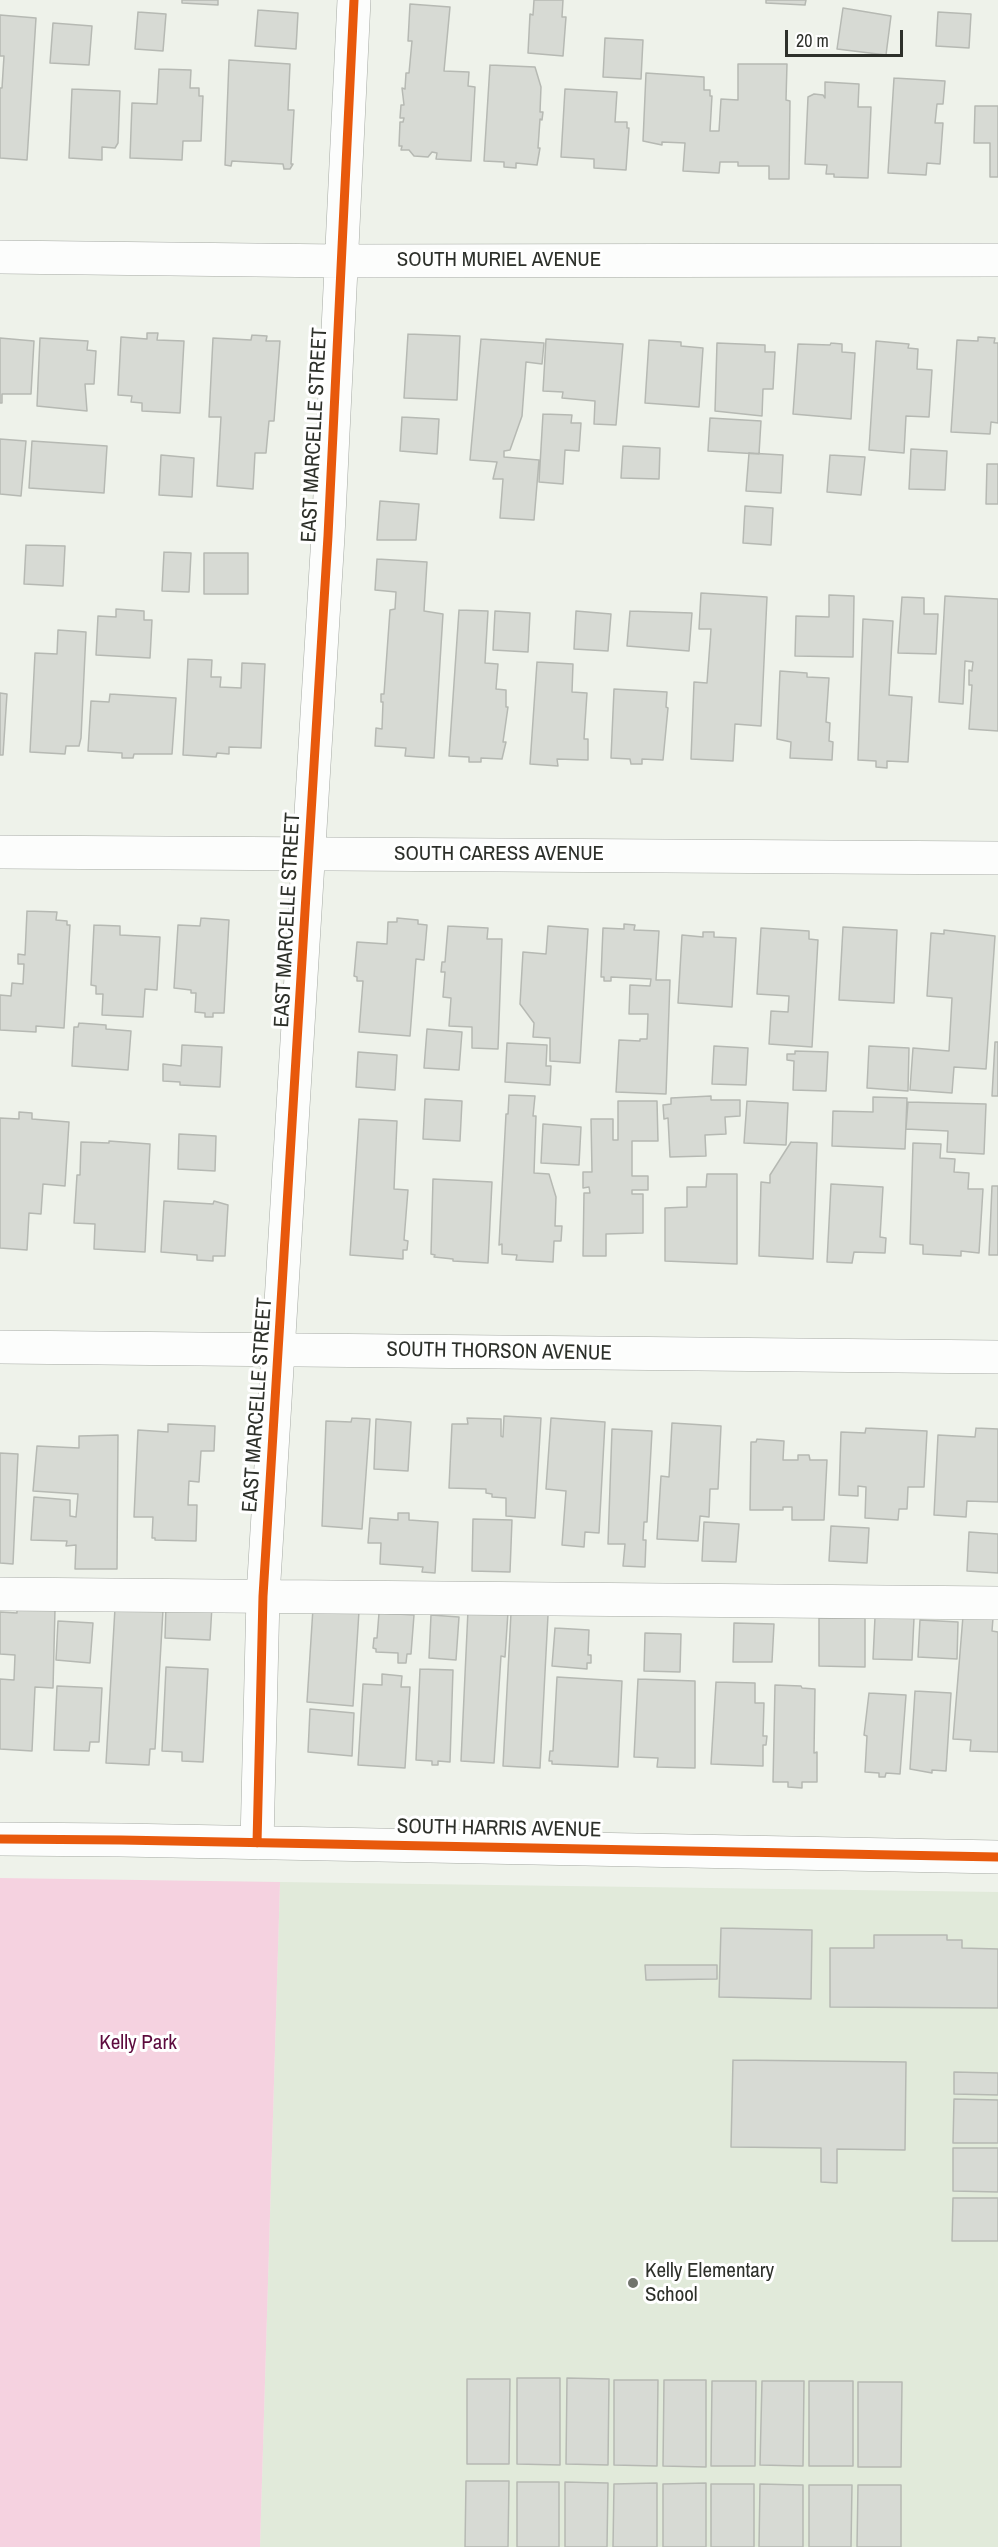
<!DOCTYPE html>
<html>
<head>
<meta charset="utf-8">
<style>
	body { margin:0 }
	#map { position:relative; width:998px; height:2547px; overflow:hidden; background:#eef2ea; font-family:"Archivo Narrow",sans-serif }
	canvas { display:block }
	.scale { position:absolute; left:785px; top:30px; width:118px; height:27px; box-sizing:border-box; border:3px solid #2d302a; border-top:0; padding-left:8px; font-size:18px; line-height:21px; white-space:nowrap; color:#2d302a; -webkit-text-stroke:4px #fff; paint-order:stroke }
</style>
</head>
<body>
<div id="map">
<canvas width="998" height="2547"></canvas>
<div class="scale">20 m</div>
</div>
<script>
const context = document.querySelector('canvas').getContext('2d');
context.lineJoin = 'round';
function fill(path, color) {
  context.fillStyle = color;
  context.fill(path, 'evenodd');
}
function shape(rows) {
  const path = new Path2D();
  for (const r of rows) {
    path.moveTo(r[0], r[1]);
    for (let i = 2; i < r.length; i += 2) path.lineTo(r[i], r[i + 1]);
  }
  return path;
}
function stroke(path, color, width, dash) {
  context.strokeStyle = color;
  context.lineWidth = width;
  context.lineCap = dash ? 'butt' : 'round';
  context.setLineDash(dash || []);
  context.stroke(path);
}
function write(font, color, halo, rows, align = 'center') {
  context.font = font + ' "Archivo Narrow",sans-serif';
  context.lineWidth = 6;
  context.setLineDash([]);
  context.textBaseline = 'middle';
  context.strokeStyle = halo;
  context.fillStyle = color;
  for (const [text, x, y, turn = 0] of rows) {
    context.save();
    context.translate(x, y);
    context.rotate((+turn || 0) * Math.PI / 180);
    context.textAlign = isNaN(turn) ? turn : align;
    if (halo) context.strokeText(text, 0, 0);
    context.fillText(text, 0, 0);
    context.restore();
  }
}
fill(shape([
	[280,1882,998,1892,998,2547,260,2547]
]), '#e1eada');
fill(shape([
	[0,1878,280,1882,260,2547,0,2547]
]), '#f5d2e0');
const building = shape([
	[182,0,218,0,218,5,182,3,182,0],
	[534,0,563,0,562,17,566,17,563,56,528,53,530,14,533,15,534,0],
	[766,0,806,0,805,5,766,3,766,0],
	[410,4,450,7,444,71,469,72,468,86,475,87,471,161,436,159,437,153,432,152,428,157,414,156,409,150,401,150,402,146,399,146,400,122,403,122,404,118,400,118,401,105,404,105,402,88,405,89,406,73,409,73,412,41,408,41,410,4],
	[843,8,891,16,886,55,837,49,843,8],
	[258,10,298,13,296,49,255,46,258,10],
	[138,12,166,14,163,51,135,49,138,12],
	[938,12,971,14,969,48,936,46,938,12],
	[0,15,36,18,27,160,0,158,0,88,2,88,4,56,0,56,0,15],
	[53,23,92,26,89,65,50,63,53,23],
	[605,38,643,40,641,79,603,77,605,38],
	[229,60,290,64,288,110,294,110,291,164,293,164,290,169,284,169,283,164,232,161,231,166,225,165,229,60],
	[738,64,787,64,786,100,790,101,789,179,769,179,769,166,738,166,738,162,720,162,719,173,683,171,685,143,662,142,662,145,643,141,646,73,704,77,704,90,710,90,710,96,712,96,710,131,719,131,721,99,738,100,738,64],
	[490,65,535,67,541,87,540,112,543,112,542,120,540,119,538,148,540,148,537,165,516,163,516,168,504,167,504,162,484,161,490,65],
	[159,69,191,70,190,88,199,88,199,96,203,96,201,141,183,141,182,160,130,158,132,103,157,104,159,69],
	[894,78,945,81,943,104,937,104,935,123,943,123,940,164,927,163,926,175,888,173,894,78],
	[825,82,859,84,858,107,871,107,868,178,834,177,834,174,826,174,827,165,805,164,808,97,814,94,823,95,825,98,825,82],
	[72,89,120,91,118,143,115,148,102,147,102,160,69,158,72,89],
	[565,89,617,92,615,122,627,122,627,128,629,128,626,170,594,168,594,159,561,157,565,89],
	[975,106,998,106,998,177,990,177,990,143,974,143,975,106],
	[147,333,158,333,157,340,184,341,180,413,142,411,142,403,131,402,132,396,118,395,121,337,147,339,147,333],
	[408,334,460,336,457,400,404,398,408,334],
	[252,335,267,336,266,341,280,341,274,421,269,421,266,453,255,453,253,489,217,486,221,417,209,417,213,338,251,340,252,335],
	[978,337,995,338,994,343,998,343,998,423,991,422,990,434,951,432,957,340,978,341,978,337],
	[0,338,34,341,31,394,2,394,2,403,0,403,0,338],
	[40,338,88,341,87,350,96,351,94,384,85,384,87,411,37,406,40,338],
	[481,339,544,343,542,364,526,362,522,416,510,450,504,451,504,457,539,460,534,520,500,518,503,479,493,479,497,462,470,460,481,339],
	[546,339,623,344,616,425,594,424,595,401,562,398,563,392,543,391,546,339],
	[649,340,681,342,681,346,703,348,699,407,645,403,649,340],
	[876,341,909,344,908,348,918,349,917,369,932,370,929,417,906,416,904,453,869,450,876,341],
	[717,343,765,345,765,352,775,352,773,389,763,389,762,416,715,411,717,343],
	[831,343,842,344,842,352,855,353,851,419,793,414,798,344,830,345,831,343],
	[543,414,572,415,571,423,581,423,579,451,565,450,563,484,539,482,543,414],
	[402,417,439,419,437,454,400,451,402,417],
	[710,418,761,421,759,454,708,451,710,418],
	[0,439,26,441,21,496,0,494,0,439],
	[32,441,107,446,104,493,29,488,32,441],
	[623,446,660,448,659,479,621,478,623,446],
	[911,449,947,451,945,490,909,489,911,449],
	[749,453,783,455,781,493,746,491,749,453],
	[161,455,194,458,192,497,159,495,161,455],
	[830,455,865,457,861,495,827,492,830,455],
	[987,464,998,464,998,504,986,504,987,464],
	[380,501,419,504,416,540,377,540,380,501],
	[745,506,773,508,771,545,743,543,745,506],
	[26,545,65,546,63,586,24,584,26,545],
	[164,552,191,553,189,592,162,591,164,552],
	[204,553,248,553,248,594,204,594,204,553],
	[377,559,427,562,424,611,443,614,434,758,405,756,406,748,375,746,376,728,382,729,383,702,381,702,381,694,384,694,390,610,395,609,396,592,375,590,377,559],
	[701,593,767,597,761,726,735,724,733,761,691,759,694,682,707,683,711,629,699,629,701,593],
	[829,595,854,596,853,657,795,656,796,616,829,617,829,595],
	[945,596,998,599,998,731,969,729,972,685,969,685,969,670,972,671,973,662,965,661,963,704,939,702,945,596],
	[902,597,924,598,924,614,938,614,936,654,898,653,902,597],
	[116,609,144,611,144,620,152,620,150,658,96,655,98,616,116,617,116,609],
	[459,610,488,611,485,663,498,664,496,689,506,690,506,707,508,707,503,742,506,742,502,759,481,758,481,762,469,762,469,757,449,756,459,610],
	[495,611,530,613,528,652,493,650,495,611],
	[576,611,611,614,608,651,574,649,576,611],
	[630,611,692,613,689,651,627,646,630,611],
	[863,619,893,621,889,695,912,697,908,762,887,761,887,768,876,767,876,761,858,760,863,619],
	[58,630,86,632,81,738,79,746,66,746,65,754,30,752,35,653,57,654,58,630],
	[188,659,212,660,211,677,221,677,220,687,241,688,242,663,265,664,261,748,229,747,229,754,217,753,216,757,183,755,188,659],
	[537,662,573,664,572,692,587,693,584,739,588,739,588,760,557,759,558,766,530,764,537,662],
	[780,671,807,673,807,677,829,678,826,722,830,723,829,741,833,742,832,760,790,758,791,742,777,739,780,671],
	[614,689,667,692,666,707,668,708,663,760,642,759,642,764,631,764,630,759,611,758,614,689],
	[0,693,7,694,3,755,0,755,0,693],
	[110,694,176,698,172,754,134,754,133,758,122,758,122,753,88,751,91,701,109,702,110,694],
	[27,911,57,912,56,920,67,921,67,925,70,925,64,1028,36,1026,36,1032,0,1030,0,995,11,996,12,983,23,984,24,964,18,964,18,954,25,955,27,911],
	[201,918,229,920,224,1013,213,1013,213,1017,205,1017,205,1013,195,1012,196,993,191,993,191,990,174,988,178,925,200,926,201,918],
	[397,918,418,920,418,924,427,925,424,960,416,959,410,1036,359,1032,363,981,357,981,357,977,354,976,357,942,387,944,388,922,397,922,397,918],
	[624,924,635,925,634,930,659,931,656,980,670,980,666,1094,616,1092,619,1040,640,1041,640,1039,647,1039,648,1014,629,1014,630,985,650,986,651,979,611,977,611,981,604,981,604,977,601,977,603,928,624,929,624,924],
	[94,925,120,926,120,935,160,937,157,990,145,989,143,1017,102,1015,103,994,96,994,96,986,91,985,94,925],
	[448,926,488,928,487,939,502,939,498,1049,472,1048,472,1027,449,1026,451,998,443,997,445,972,441,972,442,962,445,962,448,926],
	[548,926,588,929,580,1063,550,1061,550,1038,533,1037,534,1023,520,1004,523,952,546,954,548,926],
	[843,927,897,930,894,1003,839,1000,843,927],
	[761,928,809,931,809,939,818,940,812,1047,769,1044,771,1011,788,1012,789,996,757,994,761,928],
	[944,930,995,936,986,1069,954,1067,952,1093,910,1090,913,1048,949,1051,952,998,927,996,931,933,944,934,944,930],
	[703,932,714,932,714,937,736,938,732,1007,678,1003,682,935,703,937,703,932],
	[79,1023,106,1025,106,1029,131,1031,128,1070,72,1066,74,1027,78,1027,79,1023],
	[427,1029,462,1032,459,1070,424,1068,427,1029],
	[995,1042,998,1042,998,1096,992,1096,995,1042],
	[507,1043,547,1045,546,1066,551,1066,550,1085,505,1082,507,1043],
	[182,1045,222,1047,220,1087,180,1085,180,1082,163,1081,163,1064,181,1066,182,1045],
	[714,1046,748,1048,746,1085,712,1084,714,1046],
	[869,1046,909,1048,908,1091,867,1088,869,1046],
	[795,1051,828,1052,826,1091,793,1090,794,1061,787,1060,787,1054,795,1054,795,1051],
	[358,1052,397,1055,395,1090,356,1087,358,1052],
	[509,1095,535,1096,533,1116,536,1116,534,1173,549,1174,556,1197,555,1226,562,1226,561,1241,554,1241,553,1262,516,1260,517,1255,502,1254,502,1244,499,1245,506,1114,508,1114,509,1095],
	[711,1096,711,1100,740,1100,740,1116,725,1117,726,1134,705,1135,706,1156,670,1157,668,1118,664,1119,663,1105,671,1104,671,1098,711,1096],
	[873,1097,907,1098,905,1149,832,1146,833,1111,873,1112,873,1097],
	[425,1099,462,1101,460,1141,423,1139,425,1099],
	[618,1101,657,1101,658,1141,632,1141,632,1176,648,1176,648,1190,632,1190,632,1194,643,1194,643,1233,606,1234,606,1256,583,1256,584,1193,590,1193,589,1187,583,1188,583,1172,592,1172,591,1119,613,1119,613,1140,618,1140,618,1101],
	[747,1101,788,1103,786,1145,744,1143,747,1101],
	[908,1102,986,1104,984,1154,947,1152,948,1131,906,1129,908,1102],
	[19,1112,32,1113,32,1119,69,1122,65,1186,43,1184,41,1214,29,1213,27,1250,0,1248,0,1118,19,1119,19,1112],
	[359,1119,397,1121,394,1189,408,1190,404,1240,408,1241,407,1250,403,1250,403,1259,350,1255,359,1119],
	[543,1124,581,1127,579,1165,541,1163,543,1124],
	[179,1134,216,1136,215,1171,178,1169,179,1134],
	[109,1141,150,1144,145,1252,94,1249,95,1224,74,1223,77,1175,80,1175,81,1142,109,1143,109,1141],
	[791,1142,817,1143,813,1259,759,1256,761,1182,770,1183,770,1175,791,1142],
	[913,1143,941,1144,940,1158,955,1159,954,1172,969,1173,968,1189,983,1189,979,1253,961,1251,961,1256,923,1254,923,1245,910,1244,913,1143],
	[707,1174,737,1174,737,1264,665,1261,665,1208,687,1207,687,1187,706,1187,707,1174],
	[433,1179,492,1182,488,1263,453,1261,453,1259,434,1257,435,1255,431,1254,433,1179],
	[831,1184,883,1187,880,1237,886,1238,885,1253,854,1252,852,1263,827,1262,831,1184],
	[992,1186,998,1186,998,1255,989,1255,992,1186],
	[164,1201,213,1204,214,1201,228,1205,225,1256,213,1256,213,1261,197,1260,197,1255,161,1252,164,1201],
	[504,1416,541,1418,535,1518,506,1516,506,1498,492,1497,492,1494,486,1493,486,1489,449,1488,452,1424,468,1424,467,1418,501,1419,501,1436,503,1437,504,1416],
	[352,1418,370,1419,362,1529,322,1526,326,1421,351,1422,352,1418],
	[551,1418,605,1422,599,1533,585,1532,584,1547,562,1545,566,1491,546,1489,551,1418],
	[376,1419,411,1422,408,1471,374,1469,376,1419],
	[672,1423,721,1426,718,1489,710,1489,709,1517,700,1516,698,1541,657,1539,661,1476,669,1477,672,1423],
	[168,1424,215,1426,214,1451,201,1451,199,1482,189,1481,188,1505,197,1505,196,1541,155,1540,155,1538,152,1538,153,1517,134,1517,138,1430,168,1432,168,1424],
	[866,1428,927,1431,924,1487,908,1487,907,1509,899,1509,898,1520,865,1518,866,1487,858,1486,858,1496,839,1495,841,1432,865,1433,866,1428],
	[976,1428,998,1429,998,1502,967,1501,966,1517,934,1515,938,1435,975,1437,976,1428],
	[612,1429,652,1431,647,1522,644,1522,643,1540,646,1540,645,1567,623,1566,625,1544,608,1544,612,1429],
	[118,1435,117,1569,75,1569,76,1545,66,1546,67,1541,31,1540,34,1497,70,1500,70,1516,76,1517,78,1494,33,1491,37,1446,79,1448,79,1436,118,1435],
	[757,1439,784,1441,783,1460,798,1460,798,1455,809,1455,810,1460,827,1460,824,1520,792,1520,792,1507,783,1507,783,1510,750,1510,751,1442,756,1442,757,1439],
	[0,1453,18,1454,13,1564,0,1563,0,1453],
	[398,1513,409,1513,409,1520,438,1522,435,1573,422,1572,423,1567,380,1564,381,1543,368,1543,370,1518,398,1520,398,1513],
	[473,1519,512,1520,510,1572,472,1571,473,1519],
	[704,1522,739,1524,736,1562,702,1561,704,1522],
	[831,1526,869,1528,867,1563,829,1561,831,1526],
	[969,1532,998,1534,998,1573,967,1571,969,1532],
	[166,1605,212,1606,210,1640,165,1638,166,1605],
	[17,1607,55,1609,53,1688,35,1687,32,1751,0,1749,0,1679,14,1680,15,1655,0,1654,0,1612,17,1613,17,1607],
	[115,1608,163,1610,155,1749,150,1749,149,1765,106,1763,115,1608],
	[313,1608,359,1611,353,1706,307,1702,313,1608],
	[468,1610,508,1612,505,1657,501,1656,494,1763,461,1761,468,1610],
	[379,1613,414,1615,411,1654,407,1654,406,1663,398,1663,398,1653,376,1652,376,1649,373,1648,374,1638,377,1638,379,1613],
	[511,1613,548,1615,540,1768,503,1766,511,1613],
	[431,1615,459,1617,456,1660,429,1658,431,1615],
	[963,1616,993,1618,992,1631,998,1632,998,1752,970,1751,971,1740,953,1739,963,1616],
	[875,1617,914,1618,912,1660,873,1659,875,1617],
	[819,1618,865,1618,865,1667,819,1666,819,1618],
	[920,1620,958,1622,957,1659,918,1657,920,1620],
	[58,1621,93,1623,90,1663,56,1660,58,1621],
	[734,1623,774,1624,772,1662,733,1662,734,1623],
	[555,1628,589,1630,588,1655,591,1655,591,1663,587,1663,587,1669,552,1666,555,1628],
	[645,1633,681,1634,680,1672,644,1671,645,1633],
	[166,1667,208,1669,203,1762,182,1761,182,1752,162,1751,166,1667],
	[420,1669,453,1670,450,1762,438,1761,438,1765,432,1765,432,1761,416,1760,420,1669],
	[382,1674,402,1676,401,1687,410,1687,405,1768,358,1765,363,1684,382,1685,382,1674],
	[557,1677,622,1681,618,1767,552,1764,552,1761,549,1761,550,1751,553,1751,557,1677],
	[638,1679,695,1681,695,1768,657,1767,658,1758,634,1757,638,1679],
	[716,1682,755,1683,755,1703,764,1703,763,1736,767,1736,766,1745,763,1745,763,1766,711,1764,716,1682],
	[775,1685,801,1686,802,1688,815,1689,814,1753,817,1752,817,1782,802,1782,802,1788,788,1787,788,1782,773,1782,775,1685],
	[57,1686,102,1688,99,1742,90,1742,89,1751,54,1750,57,1686],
	[915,1691,951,1693,946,1771,932,1770,932,1773,910,1769,915,1691],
	[869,1693,906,1695,900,1774,886,1773,885,1777,879,1777,879,1773,865,1772,867,1736,864,1735,869,1693],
	[310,1709,354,1713,352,1756,308,1752,310,1709],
	[721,1928,812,1930,811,1999,719,1997,721,1928],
	[874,1935,947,1935,947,1940,962,1940,962,1948,998,1949,998,2008,830,2007,830,1948,874,1948,874,1935],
	[645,1965,717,1965,717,1979,646,1980,645,1965],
	[733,2060,906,2062,905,2150,837,2149,837,2183,821,2182,821,2148,731,2147,733,2060],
	[954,2072,998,2073,998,2095,954,2094,954,2072],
	[954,2099,998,2100,998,2143,953,2143,954,2099],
	[953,2148,998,2148,998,2192,953,2191,953,2148],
	[953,2198,998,2198,998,2241,952,2241,953,2198],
	[517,2378,560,2378,560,2465,517,2464,517,2378],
	[567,2378,609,2379,608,2465,566,2464,567,2378],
	[467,2379,510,2379,509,2464,467,2464,467,2379],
	[614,2380,658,2380,657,2466,614,2465,614,2380],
	[664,2380,706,2380,706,2467,663,2466,664,2380],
	[712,2381,756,2381,755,2466,711,2466,712,2381],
	[762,2381,804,2381,803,2466,760,2465,762,2381],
	[809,2381,853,2381,853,2466,809,2466,809,2381],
	[858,2382,902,2382,901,2467,858,2467,858,2382],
	[466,2481,509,2481,508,2547,465,2547,466,2481],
	[517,2482,559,2482,559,2547,517,2547,517,2482],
	[565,2482,608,2483,607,2547,565,2547,565,2482],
	[657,2483,657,2547,613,2547,614,2484,657,2483],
	[706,2483,706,2547,663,2547,663,2484,706,2483],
	[711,2484,754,2484,754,2547,711,2547,711,2484],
	[760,2484,803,2485,803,2547,759,2547,760,2484],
	[809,2485,852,2485,851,2547,809,2547,809,2485],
	[858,2485,901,2485,901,2547,857,2547,858,2485]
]);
fill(building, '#d7dad4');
stroke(building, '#b6b9b3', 1.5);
const minor = shape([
	[0,257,340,261,998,260],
	[0,852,998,858],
	[0,1347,998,1357],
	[0,1594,998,1603],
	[0,1839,121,1840,998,1857],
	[257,1843,263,1596,328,536,354,0]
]);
stroke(minor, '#a6aaa4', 34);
stroke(minor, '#fcfdfc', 33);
stroke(shape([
	[0,1839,121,1840,998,1857],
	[257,1843,263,1596,328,536,354,0]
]), '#e8590c', 9);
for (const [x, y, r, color] of [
	[633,2283,6,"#71746d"]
]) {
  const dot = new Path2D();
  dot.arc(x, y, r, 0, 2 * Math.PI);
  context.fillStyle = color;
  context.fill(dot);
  stroke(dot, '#fff', 2);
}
write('21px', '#2d302a', '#fff', [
	["SOUTH MURIEL AVENUE",499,260],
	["EAST MARCELLE STREET",315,435,-87],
	["SOUTH CARESS AVENUE",499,854],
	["EAST MARCELLE STREET",288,920,-87],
	["SOUTH THORSON AVENUE",499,1352,1],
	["EAST MARCELLE STREET",258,1405,-86],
	["SOUTH HARRIS AVENUE",499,1829,1]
]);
write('21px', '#5d0b3e', '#fff', [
	["Kelly Park",138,2043]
]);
write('21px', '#2d302a', '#fff', [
	["Kelly Elementary",645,2271],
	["School",645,2295]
], 'left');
</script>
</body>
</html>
